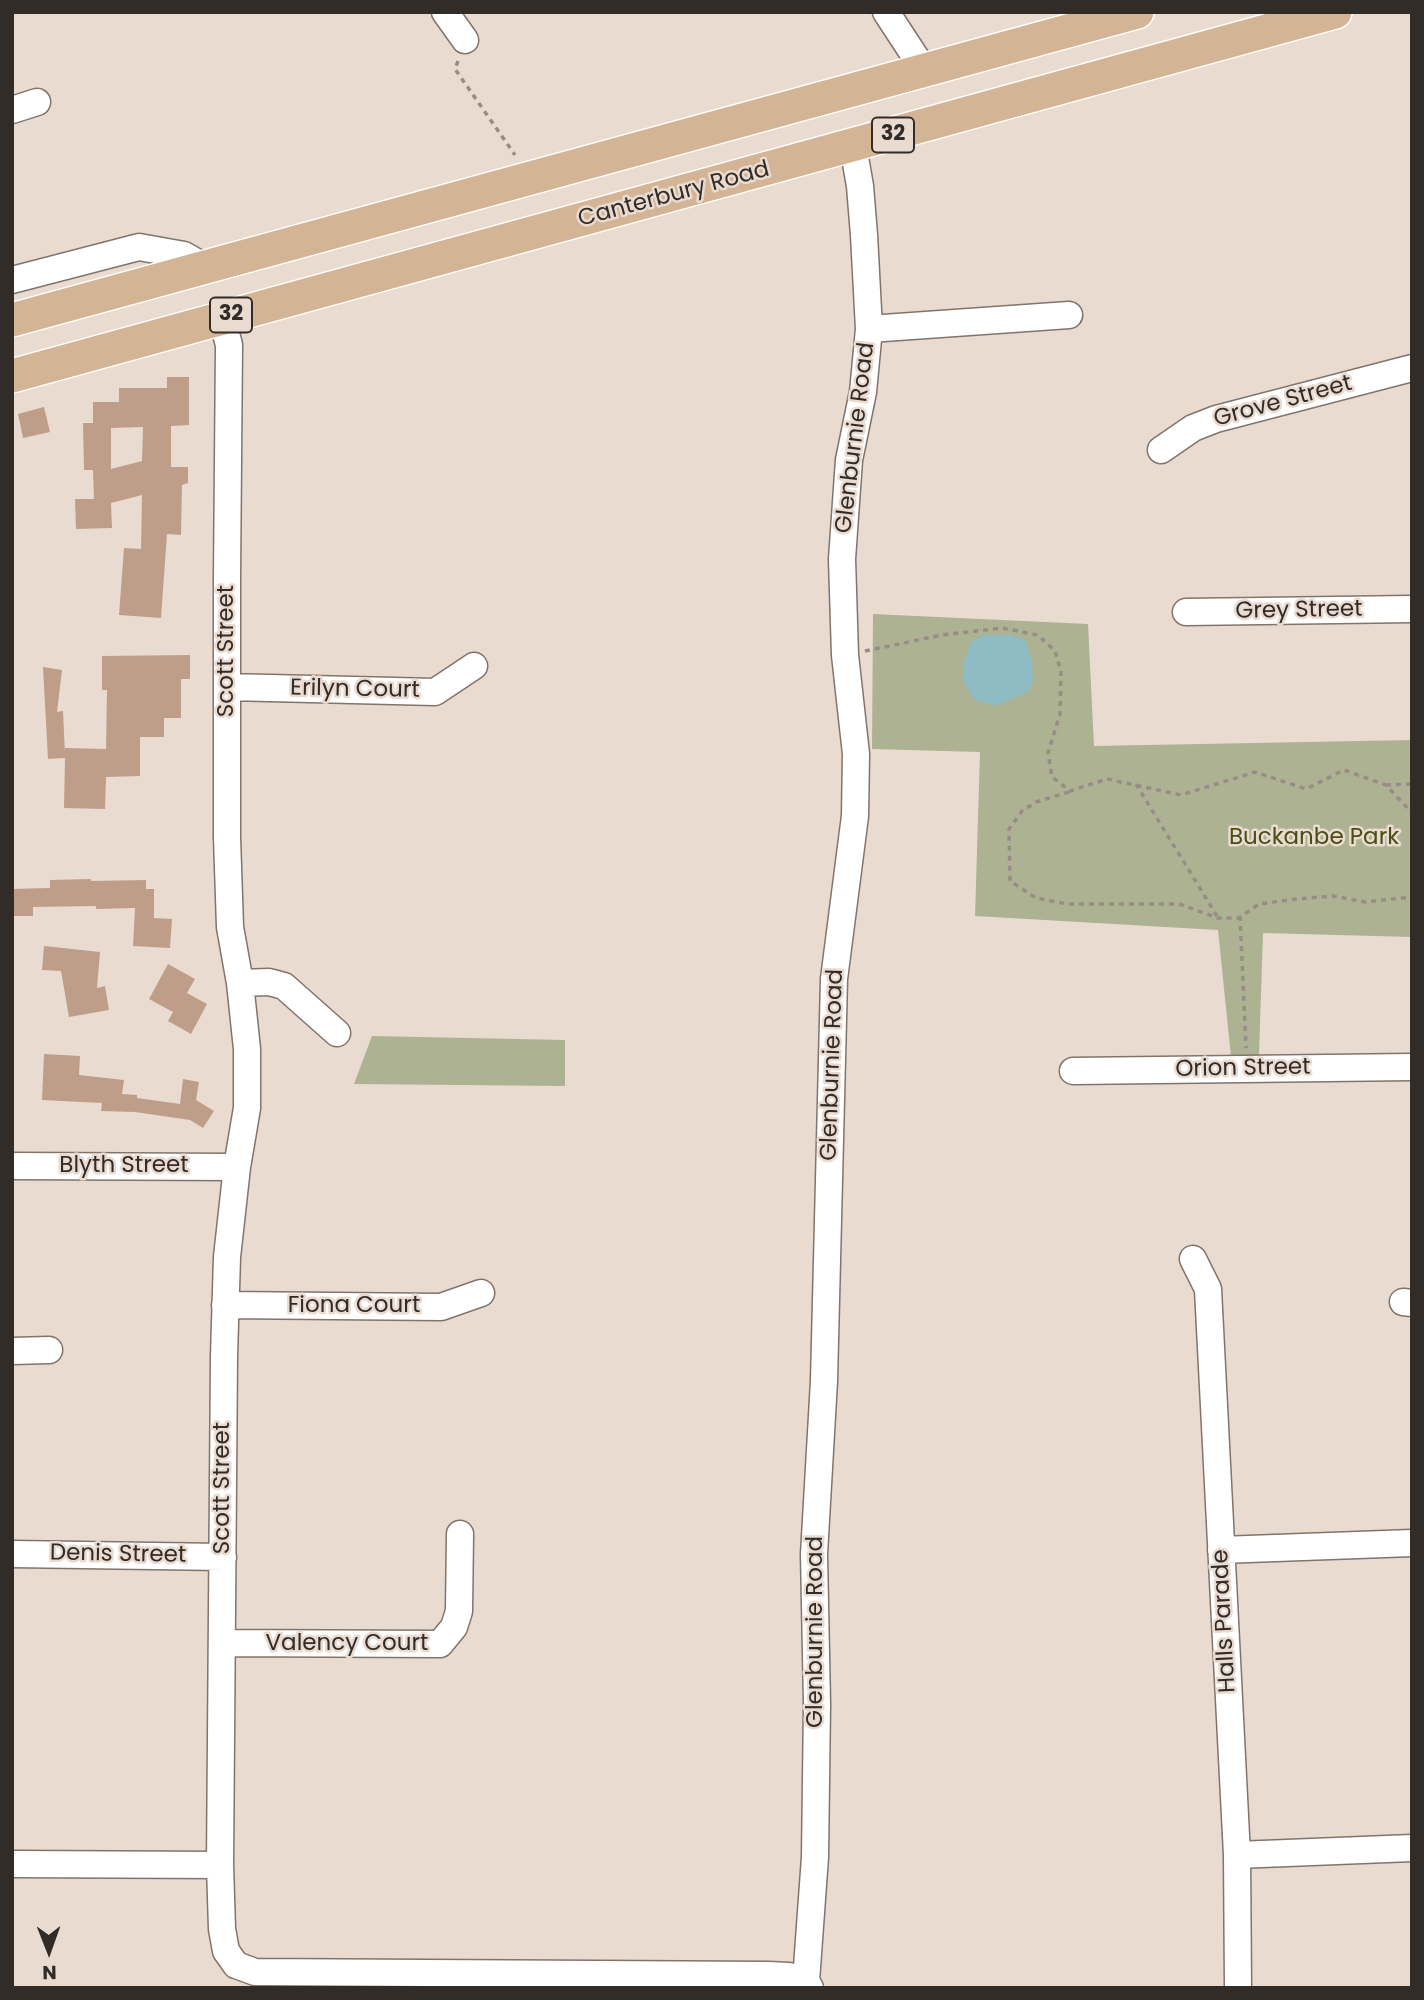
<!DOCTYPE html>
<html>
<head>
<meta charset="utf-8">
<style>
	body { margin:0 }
	#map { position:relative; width:1424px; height:2000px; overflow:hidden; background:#eadbd1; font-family:Poppins,sans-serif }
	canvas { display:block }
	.frame { position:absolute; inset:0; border:14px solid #322c28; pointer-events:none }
	.north { position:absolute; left:14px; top:1916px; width:70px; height:70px; -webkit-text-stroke:5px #eadbd1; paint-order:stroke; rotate:179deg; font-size:19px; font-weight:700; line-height:28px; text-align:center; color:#322c28 }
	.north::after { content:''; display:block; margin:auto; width:24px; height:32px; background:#322c28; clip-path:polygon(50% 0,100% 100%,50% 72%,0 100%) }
</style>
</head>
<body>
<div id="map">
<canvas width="1424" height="2000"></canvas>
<div class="frame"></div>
<div class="north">N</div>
</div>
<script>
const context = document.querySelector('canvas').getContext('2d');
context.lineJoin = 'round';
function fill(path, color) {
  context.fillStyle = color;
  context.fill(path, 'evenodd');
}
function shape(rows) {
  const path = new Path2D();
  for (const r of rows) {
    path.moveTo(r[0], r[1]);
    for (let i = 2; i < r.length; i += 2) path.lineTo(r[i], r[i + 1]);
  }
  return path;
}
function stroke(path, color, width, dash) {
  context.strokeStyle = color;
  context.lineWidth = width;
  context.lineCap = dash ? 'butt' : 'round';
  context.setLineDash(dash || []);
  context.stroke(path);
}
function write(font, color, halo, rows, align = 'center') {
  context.font = font + ' Poppins,sans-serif';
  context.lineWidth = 5;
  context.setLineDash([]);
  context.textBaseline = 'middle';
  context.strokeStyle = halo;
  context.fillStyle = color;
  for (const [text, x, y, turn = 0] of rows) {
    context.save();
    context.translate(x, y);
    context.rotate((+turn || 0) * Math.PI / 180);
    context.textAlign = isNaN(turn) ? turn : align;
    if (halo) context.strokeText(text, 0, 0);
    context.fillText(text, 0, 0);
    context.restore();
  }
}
fill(shape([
	[873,614,1088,624,1094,746,1412,740,1412,937,1263,933,1259,1055,1231,1057,1218,930,975,916,980,752,872,749],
	[372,1036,565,1040,565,1086,354,1084]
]), '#adb292');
fill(shape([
	[985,635,1012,635,1026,640,1032,664,1033,680,1029,691,995,706,975,700,964,683,964,662,971,641]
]), '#8fbbc4');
fill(shape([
	[167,377,189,377,189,425,171,426,171,467,188,467,188,483,182,485,181,535,167,534,161,618,119,615,124,548,141,549,142,495,111,503,112,528,76,529,75,499,94,499,93,470,84,470,83,423,93,423,93,402,119,402,119,388,167,388],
	[143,427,142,461,111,469,111,428],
	[44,407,50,432,23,438,18,414],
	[190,655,190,679,181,679,181,718,164,718,164,737,140,737,140,776,106,777,105,809,64,808,65,758,48,759,43,667,62,670,57,712,63,711,65,754,65,748,106,749,107,690,102,690,102,656],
	[91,879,91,881,146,880,146,889,154,889,154,918,172,919,170,948,133,946,135,908,96,909,96,906,33,907,33,916,12,916,12,889,50,888,50,880],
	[44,946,100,952,97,988,105,986,109,1010,69,1017,61,971,42,970],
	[168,964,195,979,187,993,207,1004,191,1034,168,1021,173,1012,149,999],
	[44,1054,80,1056,79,1075,124,1080,122,1094,137,1095,137,1098,180,1104,183,1079,199,1082,196,1100,214,1111,203,1128,190,1120,135,1112,101,1111,102,1103,42,1100]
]), '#be9e89');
const minor = shape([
	[445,12,465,40],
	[886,12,924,70],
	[12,110,37,102],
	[12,280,139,247,184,255,205,267],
	[222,318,229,345,227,577,227,837,230,927,240,983,247,1049,247,1108,237,1167,227,1257,224,1356,220,1865,222,1929,226,1951,236,1965],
	[869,329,1069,315],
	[1161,450,1193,428,1216,419,1412,368],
	[1186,612,1412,609],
	[228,687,435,692,474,666],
	[240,983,269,982,284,986,337,1033],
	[1073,1071,1412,1067],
	[12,1166,237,1167],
	[1193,1259,1208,1289,1237,1855,1238,1988],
	[1403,1302,1412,1303],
	[225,1305,441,1307,481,1293],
	[12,1351,49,1350],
	[1221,1550,1412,1543],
	[12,1554,223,1557],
	[222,1643,440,1644,454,1627,459,1611,460,1534],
	[1237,1855,1412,1848],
	[12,1864,220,1865],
	[236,1965,255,1972,768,1975,789,1976,806,1981],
	[810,1988,806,1981,815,1857,817,1704,814,1554,824,1381,834,979,855,816,856,754,845,655,842,559,849,460,863,392,869,329,864,235,860,186,853,146]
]);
const major = shape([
	[12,320,1137,12],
	[12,376,1335,12]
]);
stroke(minor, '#81746b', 29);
stroke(major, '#fff', 36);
stroke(shape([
	[458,61,455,69,515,155],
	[865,651,942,635,1002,628,1038,635,1055,651,1061,671,1060,714,1048,753,1052,777,1070,791,1107,779,1181,795,1255,772,1306,789,1344,770,1386,785,1412,813],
	[1136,784,1217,916],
	[1386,785,1412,784],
	[1069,792,1036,802,1022,811,1009,829,1010,881,1036,898,1068,904,1179,904,1218,918,1239,918,1259,904,1297,899,1333,896,1365,902,1412,897],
	[1240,916,1246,1048]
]), '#988d86', 3.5, [5, 5]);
stroke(minor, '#fff', 26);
stroke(major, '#d3b494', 33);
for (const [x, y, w] of [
	[893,135,42],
	[231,315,42]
]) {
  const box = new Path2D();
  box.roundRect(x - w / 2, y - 17.5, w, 35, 5);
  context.fillStyle = '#eadbd1';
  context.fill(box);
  stroke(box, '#322c28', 2);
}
write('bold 21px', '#322c28', null, [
	["32",893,135],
	["32",231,315]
]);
write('23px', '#322c28', '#eadbd1', [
	["Canterbury Road",674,195,-15],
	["Grove Street",1283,402,-15],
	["Glenburnie Road",856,438,-83],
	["Grey Street",1299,611,-1],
	["Scott Street",227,651,-90],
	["Erilyn Court",355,690,1],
	["Glenburnie Road",833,1065,-88],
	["Orion Street",1243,1069,-1],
	["Blyth Street",124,1166],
	["Fiona Court",354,1306],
	["Scott Street",223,1488,-90],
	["Denis Street",118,1555,1],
	["Halls Parade",1225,1621,-93],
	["Glenburnie Road",816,1632,-90],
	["Valency Court",347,1644]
]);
write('23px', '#4a4e15', '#eadbd1', [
	["Buckanbe Park",1314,838]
]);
</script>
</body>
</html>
